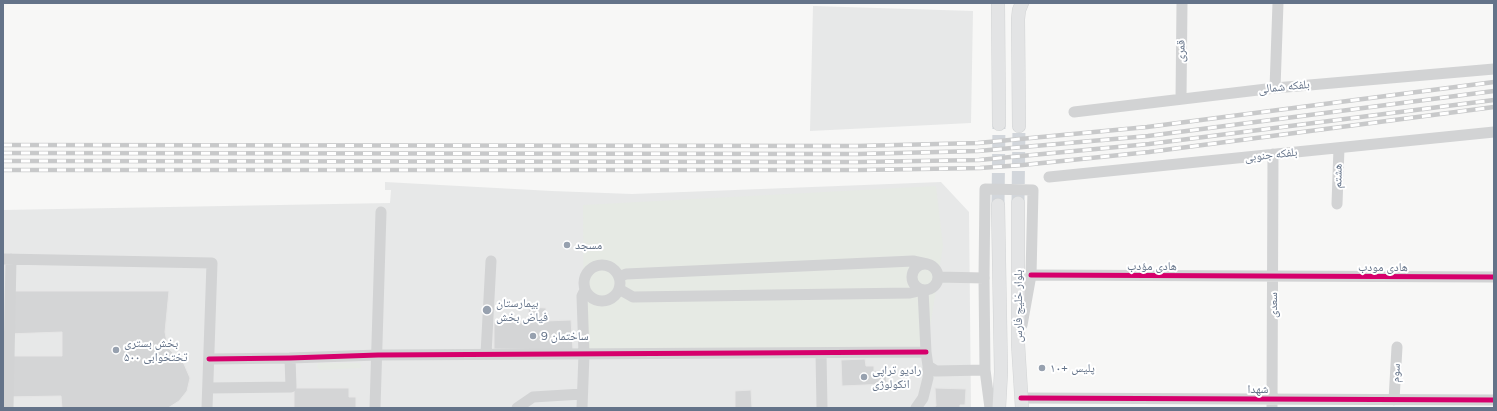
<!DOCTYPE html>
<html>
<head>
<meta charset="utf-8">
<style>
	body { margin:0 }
	#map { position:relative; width:1497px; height:411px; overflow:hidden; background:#f7f7f6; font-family:Figtree,sans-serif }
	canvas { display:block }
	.frame { position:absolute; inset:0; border:4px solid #647389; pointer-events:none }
</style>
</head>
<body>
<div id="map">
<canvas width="1497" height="411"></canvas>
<div class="frame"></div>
</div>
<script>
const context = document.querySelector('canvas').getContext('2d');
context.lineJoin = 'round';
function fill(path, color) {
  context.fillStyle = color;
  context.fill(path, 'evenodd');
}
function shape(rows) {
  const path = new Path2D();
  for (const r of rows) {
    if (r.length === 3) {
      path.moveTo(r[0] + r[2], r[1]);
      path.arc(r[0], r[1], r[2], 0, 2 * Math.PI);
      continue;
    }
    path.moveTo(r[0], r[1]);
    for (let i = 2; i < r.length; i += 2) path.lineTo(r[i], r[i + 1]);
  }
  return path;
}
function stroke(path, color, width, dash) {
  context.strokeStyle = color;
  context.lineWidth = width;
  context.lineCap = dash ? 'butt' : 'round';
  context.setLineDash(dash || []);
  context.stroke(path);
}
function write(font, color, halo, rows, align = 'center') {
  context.font = font + ' Figtree,"Noto Naskh Arabic",sans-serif';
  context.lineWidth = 4;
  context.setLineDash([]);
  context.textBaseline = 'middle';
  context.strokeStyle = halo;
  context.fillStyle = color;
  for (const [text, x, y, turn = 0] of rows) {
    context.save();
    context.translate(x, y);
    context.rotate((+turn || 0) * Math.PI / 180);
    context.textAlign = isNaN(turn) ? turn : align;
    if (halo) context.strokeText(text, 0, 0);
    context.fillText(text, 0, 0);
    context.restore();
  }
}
fill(shape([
	[813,6,973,11,971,123,810,131],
	[385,182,552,191,632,194,941,182,969,212,971,408,3,408,3,210,390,203,391,190,385,190]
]), '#e7e8e8');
fill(shape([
	[936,186,943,246,926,352,584,354,583,205],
	[318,363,359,363,361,365,361,368,320,370,317,367]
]), '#e6eae4');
const building = shape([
	[9,291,169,291,165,332,168,348,184,364,190,378,187,391,179,401,168,408,62,408,61,396,3,397,3,356,62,356,62,332,7,334,9,291],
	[528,307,546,308,546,321,571,320,573,350,494,349,494,323,529,320,528,307],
	[865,359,866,366,874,366,874,371,886,370,887,384,842,386,841,360,865,359],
	[294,388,349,388,349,397,356,397,356,408,264,408,264,407,294,407,294,388],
	[935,388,966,389,965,405,960,405,960,408,931,408,936,406,935,388],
	[751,390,752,408,735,408,735,391,751,390]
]);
fill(building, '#d4d5d6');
stroke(building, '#e6e6e6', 1);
stroke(shape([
	[1018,203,1019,126],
	[998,205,999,124]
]), '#d2d6db', 13, [13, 6]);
const major = shape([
	[998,3,999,124],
	[1019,126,1018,19,1019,10,1022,3],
	[1018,203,1018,344,1022,408],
	[998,205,1001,372,999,408]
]);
stroke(major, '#d2d4d5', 14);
stroke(shape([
	[1275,88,1278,3],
	[1181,99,1182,3],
	[1074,112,1275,88,1494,69],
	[1049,177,1494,132],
	[1337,204,1339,148],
	[3,259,212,263,207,408],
	[925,277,13],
	[602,283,18],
	[619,277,626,274,913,261,927,264],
	[938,277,984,278,985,370,990,408],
	[619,289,633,297,910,293,923,290,926,352,928,366,928,378,923,398,916,408],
	[1022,325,1031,275,1494,277],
	[821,353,822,408],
	[486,354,491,261],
	[209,359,290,358,378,355,926,352],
	[928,366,936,371,985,370],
	[208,388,291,387,290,358],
	[1021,398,1494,400],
	[1394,400,1397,347],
	[8,408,11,259],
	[375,408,381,212],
	[517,408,533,397,582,394],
	[582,408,584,354,582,296,585,290],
	[1272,408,1273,154]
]), '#d2d3d4', 11);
stroke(major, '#e3e4e5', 13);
const rail = shape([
	[3,145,857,146,978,143,1147,127,1494,82],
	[3,153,858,154,978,151,1148,136,1494,91],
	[3,161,858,162,979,160,1149,144,1494,100],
	[3,170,860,170,980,168,1023,165,1149,152,1494,107]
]);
stroke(rail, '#c8c9ca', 4.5);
stroke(rail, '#fff', 3, [9]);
stroke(shape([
	[984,278,985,189,1033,190,1031,275]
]), '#d2d3d4', 11);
stroke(shape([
	[1031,275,1494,277],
	[209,359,290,358,378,355,926,352],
	[1021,398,1494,400]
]), '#d6006c', 5);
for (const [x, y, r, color] of [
	[567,245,4,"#97a1af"],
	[487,310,5,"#97a1af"],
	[533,336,4,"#97a1af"],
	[116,350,4,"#97a1af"],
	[1042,368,4,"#97a1af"],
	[864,377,4,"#97a1af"]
]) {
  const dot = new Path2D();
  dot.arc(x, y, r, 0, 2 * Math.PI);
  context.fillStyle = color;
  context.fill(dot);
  stroke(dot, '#fff', 1.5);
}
write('12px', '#647389', '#fff', [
	["قمری",1181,51,-89],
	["بلفکه شمالی",1284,87,-6],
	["بلفکه جنوبی",1271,155,-6],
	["هشتم",1338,176,-89],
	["هادی مؤدب",1152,266],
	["هادی مودب",1383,267],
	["سعدی",1273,305,-90],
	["بلوار خلیج فارس",1018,306,-90],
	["سوم",1396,373,-87],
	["شهدا",1258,389]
]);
write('12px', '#647389', '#fff', [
	["مسجد",575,245],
	["بیمارستان",496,303],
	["فیاض بخش",496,317],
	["ساختمان 9",541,336],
	["بخش بستری",124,343],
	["۵۰۰ تختخوابی",124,357],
	["پلیس +۱۰",1050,368],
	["رادیو تراپی",872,370],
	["انکولوژی",872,384]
], 'left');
</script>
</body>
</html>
